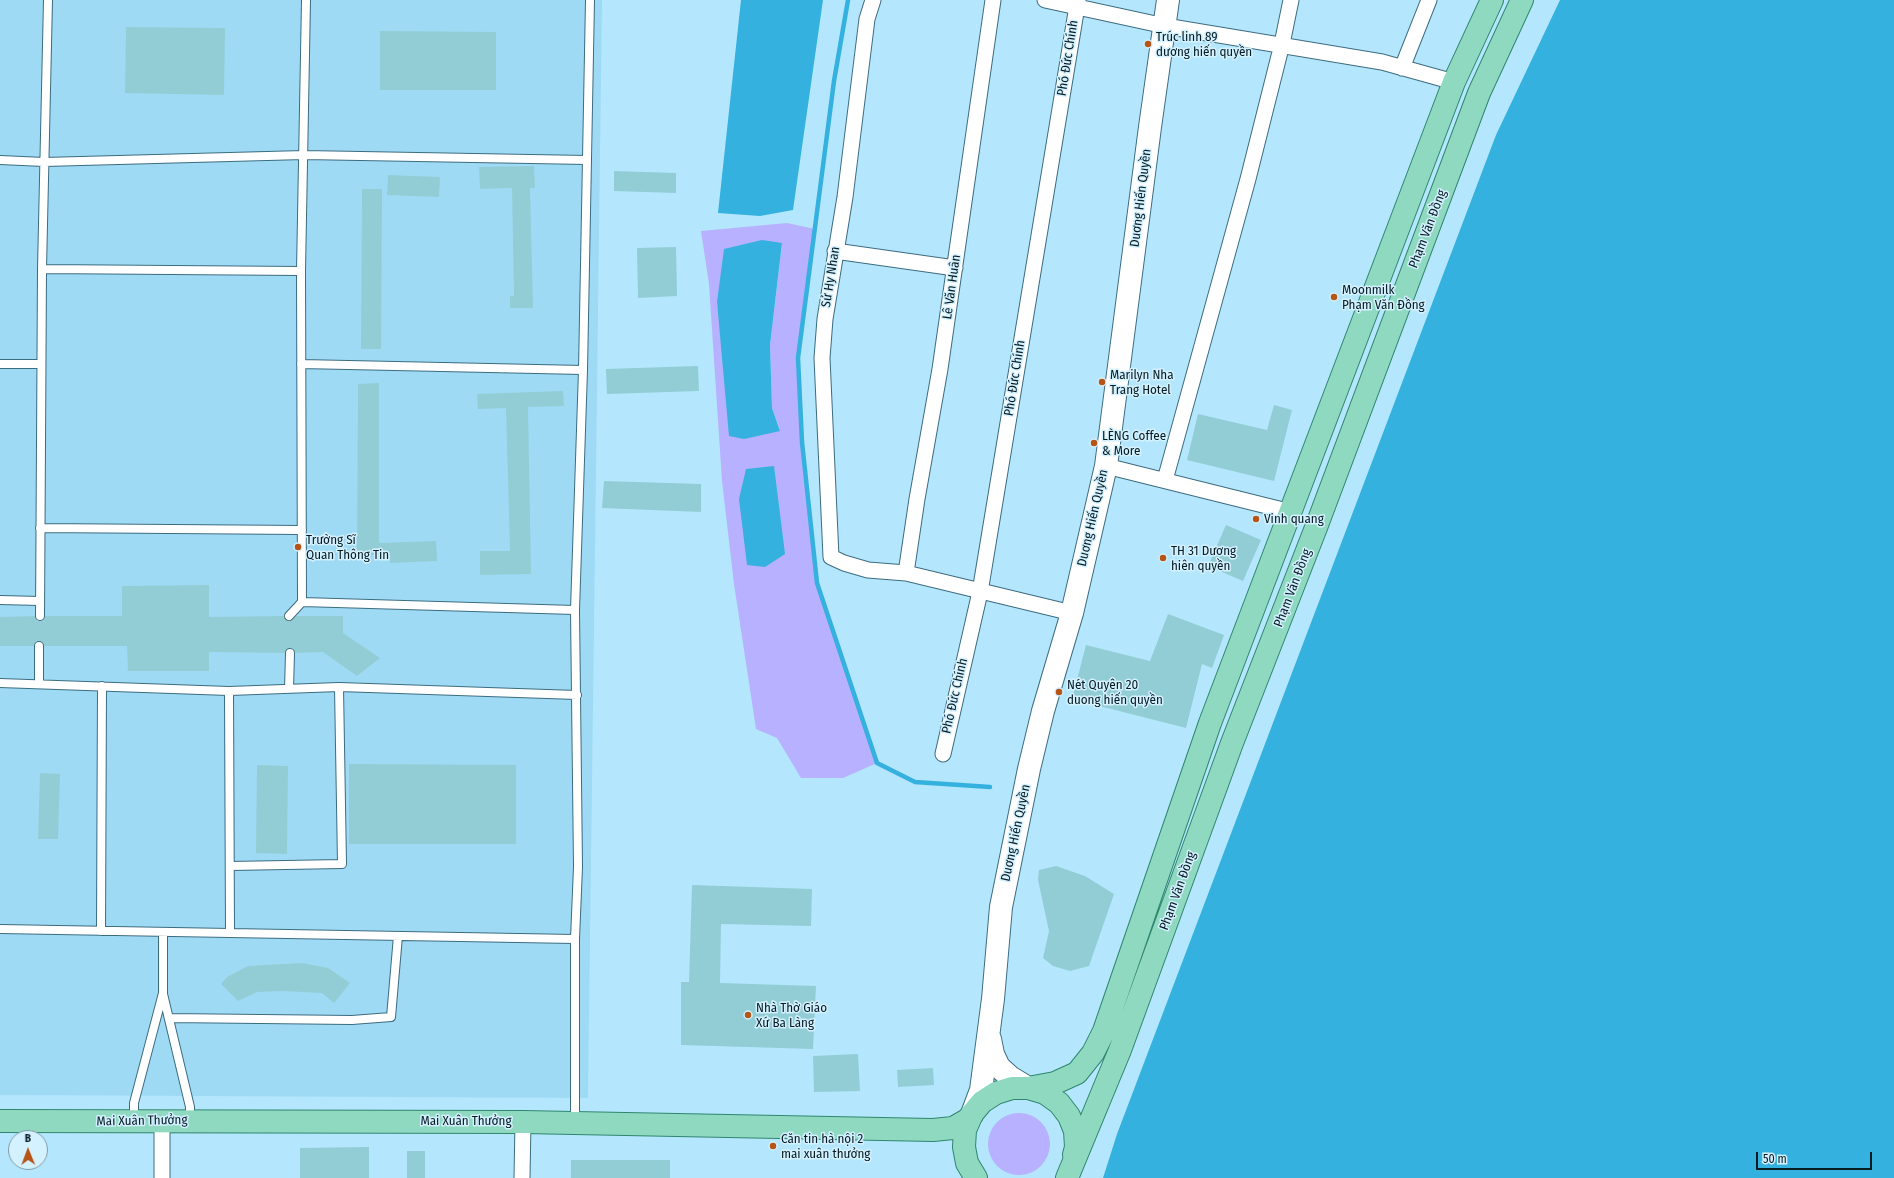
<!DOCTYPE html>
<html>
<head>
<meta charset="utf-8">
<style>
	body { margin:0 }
	#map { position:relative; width:1894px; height:1178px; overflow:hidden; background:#b4e7fe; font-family:"Fira Sans Condensed",sans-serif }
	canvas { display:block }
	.north { position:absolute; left:8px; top:1130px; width:40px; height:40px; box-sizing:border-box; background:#d3f1ff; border:1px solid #819ba7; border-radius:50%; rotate:359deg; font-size:11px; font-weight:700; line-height:16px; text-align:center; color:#071b23 }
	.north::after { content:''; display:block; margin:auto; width:14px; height:18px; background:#b75517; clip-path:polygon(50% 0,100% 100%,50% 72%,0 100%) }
	.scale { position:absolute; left:1756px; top:1152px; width:116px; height:18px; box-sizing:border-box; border:2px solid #071b23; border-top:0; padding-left:5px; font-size:12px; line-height:14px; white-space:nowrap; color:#071b23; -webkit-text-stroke:3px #d3f1ff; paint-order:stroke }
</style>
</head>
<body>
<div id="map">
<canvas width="1894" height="1178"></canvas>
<div class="north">B</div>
<div class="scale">50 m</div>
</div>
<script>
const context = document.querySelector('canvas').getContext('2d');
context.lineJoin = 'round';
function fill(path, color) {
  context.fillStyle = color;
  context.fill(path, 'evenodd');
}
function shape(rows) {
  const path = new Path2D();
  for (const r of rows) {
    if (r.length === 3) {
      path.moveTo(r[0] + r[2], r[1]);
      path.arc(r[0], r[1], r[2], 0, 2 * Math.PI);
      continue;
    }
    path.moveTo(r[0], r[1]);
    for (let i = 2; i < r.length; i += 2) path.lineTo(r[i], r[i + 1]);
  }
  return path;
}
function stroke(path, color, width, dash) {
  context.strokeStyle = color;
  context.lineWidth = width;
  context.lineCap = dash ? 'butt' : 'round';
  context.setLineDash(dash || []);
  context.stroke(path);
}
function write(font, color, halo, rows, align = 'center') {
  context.font = font + ' "Fira Sans Condensed",sans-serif';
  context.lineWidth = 3;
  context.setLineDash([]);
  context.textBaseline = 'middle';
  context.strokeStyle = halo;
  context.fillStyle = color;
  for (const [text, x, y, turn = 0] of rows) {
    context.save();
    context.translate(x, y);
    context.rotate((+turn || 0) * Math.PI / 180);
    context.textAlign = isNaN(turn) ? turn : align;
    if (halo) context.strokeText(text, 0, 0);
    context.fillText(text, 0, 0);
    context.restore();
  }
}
fill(shape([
	[0,0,602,0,588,1098,0,1095]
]), '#9fdaf5');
fill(shape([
	[787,223,815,229,798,358,802,442,817,583,877,763,843,778,801,778,777,738,756,729,734,584,722,481,709,284,701,231],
	[782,244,770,345,772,408,780,430,724,366,717,302],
	[1019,1144,31]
]), '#b8b1ff');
fill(shape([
	[741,0,823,0,793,210,760,216,718,213],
	[1560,0,1894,0,1894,1178,1103,1178,1117,1134,1496,135],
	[762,240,782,243,770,345,772,408,780,431,744,439,729,436,717,302,724,249],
	[774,466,785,554,765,567,747,565,739,499,746,469]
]), '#34b1df');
stroke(shape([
	[848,0,834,81,798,358,802,442,817,583,877,763,915,782,990,787]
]), '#34b1df', 4.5);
fill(shape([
	[126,27,225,28,224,95,125,93],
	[380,31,496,32,496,90,380,90],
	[534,166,535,188,530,188,533,308,510,308,510,296,514,296,512,188,480,189,479,167],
	[614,171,676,173,676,193,614,191],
	[388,175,440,177,439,197,387,195],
	[362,189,382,189,381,349,361,349],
	[676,247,677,296,638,298,637,248],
	[698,366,699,391,607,394,606,369],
	[379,383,379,543,436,541,437,561,390,563,390,555,357,555,358,384],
	[563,391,564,406,528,407,531,574,480,575,480,551,510,551,506,408,478,409,477,394],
	[1274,405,1292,410,1274,481,1187,460,1198,414,1267,430],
	[604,481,701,484,701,512,602,508],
	[1226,525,1261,540,1243,581,1208,566],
	[209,585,209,617,284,616,288,621,296,616,343,616,343,633,380,658,357,676,323,652,295,653,293,649,290,648,285,653,209,652,209,671,128,671,127,646,44,646,39,641,36,641,34,646,0,646,0,617,35,616,37,621,40,621,45,616,122,616,122,586],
	[1168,614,1224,635,1212,668,1202,664,1186,728,1072,699,1086,645,1150,661],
	[349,764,516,765,516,844,349,844],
	[257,765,288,766,287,854,256,853],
	[40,773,60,774,58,839,38,839],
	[1056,866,1085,876,1114,894,1089,966,1070,971,1053,966,1043,958,1049,931,1038,880,1039,870],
	[692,885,812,889,811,926,721,924,720,983,816,986,813,1049,681,1045,681,982,689,982],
	[302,963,328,968,350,983,334,1003,322,993,283,991,257,992,238,1001,221,984,227,977,248,966],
	[858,1054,860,1091,814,1092,813,1056],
	[933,1068,934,1085,898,1087,897,1070],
	[369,1147,369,1178,300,1178,300,1148],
	[407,1151,425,1151,425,1178,407,1178],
	[571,1160,670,1160,670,1178,571,1178]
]), '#92cdd5');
const lane = shape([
	[0,160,44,162,304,155,587,160],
	[42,269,301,271],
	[0,364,41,364],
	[301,364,583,370],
	[40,528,302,530],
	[0,600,40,601],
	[302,602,575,610],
	[40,616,42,269,48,0],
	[289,616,302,602,301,271,306,0],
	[0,683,229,691,339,687,577,695],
	[39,683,39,646],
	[289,689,290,653],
	[229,691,230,933],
	[230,866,342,864,339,687],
	[0,929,575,939],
	[101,931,102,686],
	[163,994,190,1107,190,1120],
	[169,1018,352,1020,391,1017,398,936],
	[134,1120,134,1103,163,993,163,932],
	[575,1123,575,939,578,867,575,610,583,370,590,0]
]);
const street = shape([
	[873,0,867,19,845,197,825,319,822,358,831,557,844,563,868,570,906,573,1072,613],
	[1045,0,1165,26,1382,62,1454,82],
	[1402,68,1429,0],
	[835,251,955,268],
	[1106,466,1291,512],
	[1165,480,1248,179,1282,44,1291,0],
	[906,573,917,499,940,369,993,0],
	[943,754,980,592,1078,0],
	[162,1178,162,1121],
	[522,1178,523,1122]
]);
const secondary = shape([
	[990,1039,993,1054,999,1067,1010,1077,1028,1088],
	[972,1114,981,1090,993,999,1001,907,1029,769,1043,711,1072,613,1106,466,1150,127,1168,0]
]);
const primary = shape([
	[1028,1088,1055,1083,1077,1073,1093,1053,1104,1031,1210,723,1454,82,1492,0],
	[0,1121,523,1122,933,1130,953,1128,967,1120,972,1115],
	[976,1178,967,1163,964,1147,965,1130,972,1114,982,1102,996,1093,1012,1088,1028,1088,1045,1093,1059,1103,1069,1116,1075,1131,1076,1147,1074,1155],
	[1067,1178,1120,1050,1232,743,1317,525,1479,93,1522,0]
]);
stroke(lane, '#3c6c80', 10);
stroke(street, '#3c6c80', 17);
stroke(secondary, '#3c6c80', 24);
stroke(primary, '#2f866e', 24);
stroke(lane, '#fff', 8);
stroke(street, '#fff', 15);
stroke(secondary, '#fff', 22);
stroke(primary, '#8fd9c1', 22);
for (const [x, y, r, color] of [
	[1148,44,4,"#b75517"],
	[1334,297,4,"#b75517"],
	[1102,382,4,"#b75517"],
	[1094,443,4,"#b75517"],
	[1256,519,4,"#b75517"],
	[298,547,4,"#b75517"],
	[1163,558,4,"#b75517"],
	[1059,692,4,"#b75517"],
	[748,1015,4,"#b75517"],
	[773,1146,4,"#b75517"]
]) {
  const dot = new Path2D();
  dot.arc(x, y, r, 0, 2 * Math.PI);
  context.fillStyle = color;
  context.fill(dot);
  stroke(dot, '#d3f1ff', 1.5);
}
write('13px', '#071b23', '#d3f1ff', [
	["Trúc linh 89",1156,37],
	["dương hiến quyền",1156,52],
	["Moonmilk",1342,290],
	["Phạm Văn Đồng",1342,305],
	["Marilyn Nha",1110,375],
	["Trang Hotel",1110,390],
	["LÈNG Coffee",1102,436],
	["& More",1102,451],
	["Vinh quang",1264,519],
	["Trường Sĩ",306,540],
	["Quan Thông Tin",306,555],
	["TH 31 Dương",1171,551],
	["hiên quyền",1171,566],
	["Nét Quyên 20",1067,685],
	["duong hiến quyền",1067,700],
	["Nhà Thờ Giáo",756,1008],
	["Xứ Ba Làng",756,1023],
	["Căn tin hà nội 2",781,1139],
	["mai xuân thưởng",781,1154]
], 'left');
write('13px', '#071b23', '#d3f1ff', [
	["Phó Đức Chính",1068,58,-81],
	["Duơng Hiến Quyền",1141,198,-83],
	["Phạm Văn Đồng",1428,229,-69],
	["Sử Hy Nhan",831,277,-81],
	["Lê Văn Huân",952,287,-82],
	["Phó Đức Chính",1015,378,-81],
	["Duơng Hiến Quyền",1093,518,-77],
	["Phạm Văn Đồng",1293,588,-69],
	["Phó Đức Chính",955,696,-77],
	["Duơng Hiến Quyền",1016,833,-78],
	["Phạm Văn Đồng",1178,891,-70],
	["Mai Xuân Thưởng",142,1121,-1],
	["Mai Xuân Thưởng",466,1121]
]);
</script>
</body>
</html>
